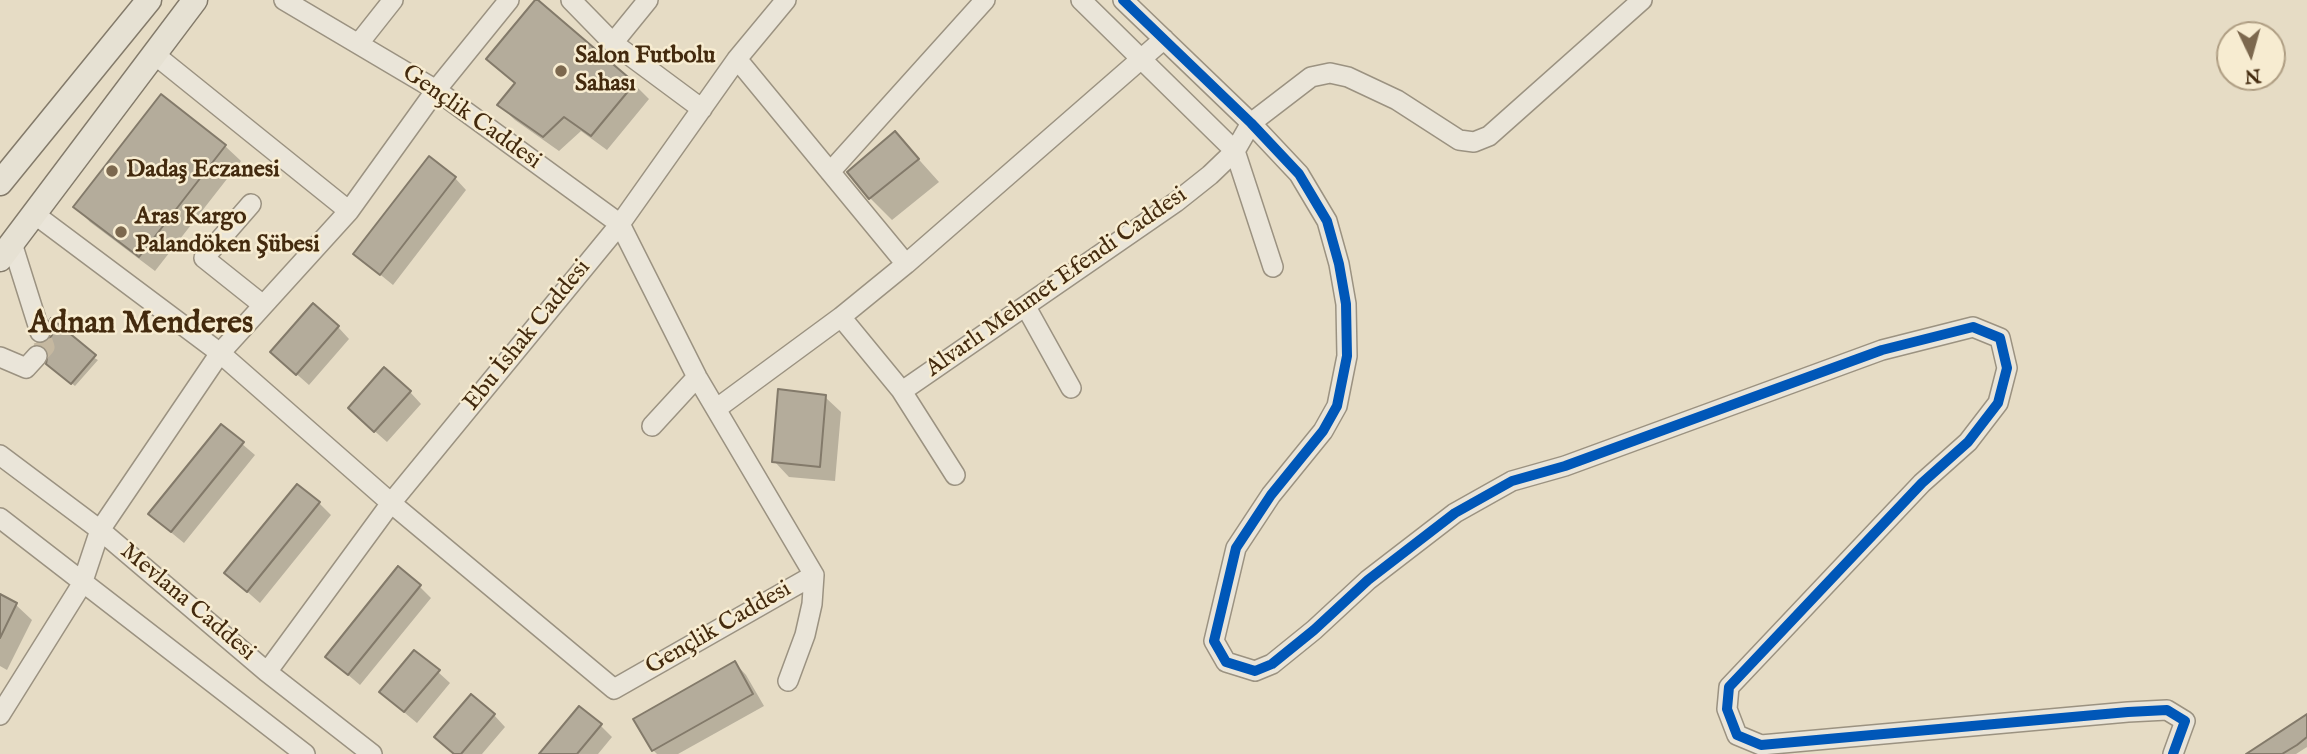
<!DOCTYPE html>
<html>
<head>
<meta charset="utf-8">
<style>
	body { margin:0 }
	#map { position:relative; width:2307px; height:754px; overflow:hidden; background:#e6dcc5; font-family:"IM FELL English",serif }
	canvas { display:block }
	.north { position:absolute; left:2216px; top:21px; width:70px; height:70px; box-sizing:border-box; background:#f7ecd1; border:2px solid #af9e83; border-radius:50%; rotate:175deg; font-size:19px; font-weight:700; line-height:28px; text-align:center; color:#432a0e }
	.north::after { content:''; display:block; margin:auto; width:24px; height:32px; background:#7c684e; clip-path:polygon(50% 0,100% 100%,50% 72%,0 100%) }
</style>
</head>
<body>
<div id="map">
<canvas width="2307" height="754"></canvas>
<div class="north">N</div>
</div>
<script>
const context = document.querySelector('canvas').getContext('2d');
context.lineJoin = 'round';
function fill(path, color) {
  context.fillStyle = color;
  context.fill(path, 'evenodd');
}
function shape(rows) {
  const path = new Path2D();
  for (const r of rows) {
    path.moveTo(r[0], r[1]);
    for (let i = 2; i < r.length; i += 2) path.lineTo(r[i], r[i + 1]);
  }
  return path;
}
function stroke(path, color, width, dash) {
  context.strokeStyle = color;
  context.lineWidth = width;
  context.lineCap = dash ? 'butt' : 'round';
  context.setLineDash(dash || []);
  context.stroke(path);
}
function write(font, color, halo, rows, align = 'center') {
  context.font = font + ' "IM FELL English",serif';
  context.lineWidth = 5;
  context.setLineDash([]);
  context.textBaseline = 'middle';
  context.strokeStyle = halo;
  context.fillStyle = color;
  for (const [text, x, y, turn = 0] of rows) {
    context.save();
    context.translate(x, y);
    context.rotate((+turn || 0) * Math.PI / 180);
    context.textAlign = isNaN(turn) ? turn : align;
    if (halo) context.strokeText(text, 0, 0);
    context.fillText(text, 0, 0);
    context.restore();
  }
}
fill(shape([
	[488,59,634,84,649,99,607,150,581,131,559,151,515,120,499,105,516,84],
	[161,96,225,146,241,161,155,271,90,222,75,206],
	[895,133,939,182,892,220,870,198],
	[455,178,466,190,393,285,355,254],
	[338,327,349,339,309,385,284,363],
	[54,336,98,360,75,386,52,367,50,342],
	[410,392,421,404,387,442,362,420],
	[825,397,841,412,835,481,789,477,774,461],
	[221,426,255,455,184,543,162,525],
	[319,503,331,515,260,603,226,573],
	[419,586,431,598,360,685,327,657],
	[0,596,16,605,32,620,7,670,0,666],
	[735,663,746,675,764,706,678,754,657,754,653,750],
	[438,672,450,683,417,723,393,703],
	[494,715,505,727,482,754,454,754,436,737],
	[2307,715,2307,747,2296,754,2248,754],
	[600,725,612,737,598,754,542,754]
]), '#0003');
const building = shape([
	[535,0,538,0,635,83,591,136,564,117,543,137,497,105,515,83,486,59,535,0],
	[161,94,226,145,139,257,73,207,161,94],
	[895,131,919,159,869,199,847,172,895,131],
	[429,156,456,177,380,275,353,254,429,156],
	[313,303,339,326,296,375,270,352,313,303],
	[51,318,96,355,71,384,46,364,48,352,39,344,48,341,52,335,49,321,51,318],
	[384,367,411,391,374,432,348,408,384,367],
	[778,389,826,395,820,467,772,462,778,389],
	[221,424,244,442,171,532,148,514,221,424],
	[297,484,320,502,247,592,224,573,297,484],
	[398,566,421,585,348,675,325,657,398,566],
	[0,594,17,603,0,638,0,594],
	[414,650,440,670,404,712,379,692,414,650],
	[735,661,753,694,652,751,633,719,735,661],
	[471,694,495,714,461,754,454,754,434,737,471,694],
	[579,706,602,724,577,754,539,754,579,706],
	[2307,714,2307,737,2297,745,2282,754,2246,754,2307,714]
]);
fill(building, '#b4ac9b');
stroke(building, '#837a6a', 2);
stroke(shape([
	[37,356,45,347,40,332]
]), '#c5b8a0', 19, [19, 10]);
const minor = shape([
	[571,0,613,43,702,109],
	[1081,0,1235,151,1273,267],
	[1123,0,1251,123,1299,174,1327,221,1339,264,1346,304,1347,356,1337,406,1323,431,1271,495,1236,548,1214,641,1226,662,1255,671,1272,664,1314,630,1368,580,1455,513,1512,481,1565,466,1882,350,1973,327,2000,338,2007,368,1998,403,1968,442,1922,483,1729,687,1727,709,1737,735,1761,745,2128,712,2167,710,2185,721,2173,754],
	[359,43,393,0],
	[613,43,648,0],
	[154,54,349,211],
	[737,59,906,264],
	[830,172,985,0],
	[251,204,204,258,263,305],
	[33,213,220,353,391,503,614,689,814,575,697,377,620,224,436,90,284,0],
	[12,243,40,332],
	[1026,307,1071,388],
	[841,317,906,264,1164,39],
	[0,357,26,368,37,356],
	[901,390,955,475],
	[716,409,841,317,901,390,908,387,1176,202,1210,175,1235,151,1251,123,1311,77,1330,73,1348,77,1397,100,1459,140,1474,142,1489,136,1642,0],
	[652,426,697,377],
	[0,455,100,530,267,672,372,754],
	[0,518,305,754],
	[267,672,391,503,620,224,737,59,786,0],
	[788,681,805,635,812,604,814,575],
	[0,715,82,584,100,530,220,353,349,211,436,90,509,0]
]);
const major = shape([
	[0,183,149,0],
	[0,259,195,0]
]);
stroke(minor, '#9b9281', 22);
stroke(major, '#837a6a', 27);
stroke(minor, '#eae5d9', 19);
stroke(major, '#e6e1d3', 24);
stroke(shape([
	[1123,0,1251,123,1299,174,1327,221,1339,264,1346,304,1347,356,1337,406,1323,431,1271,495,1236,548,1214,641,1226,662,1255,671,1272,664,1314,630,1368,580,1455,513,1512,481,1565,466,1882,350,1973,327,2000,338,2007,368,1998,403,1968,442,1922,483,1729,687,1727,709,1737,735,1761,745,2128,712,2167,710,2185,721,2173,754]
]), '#0057b8', 10);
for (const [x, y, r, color] of [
	[561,71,7,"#7c684e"],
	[112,171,7,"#7c684e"],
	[121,232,7,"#7c684e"]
]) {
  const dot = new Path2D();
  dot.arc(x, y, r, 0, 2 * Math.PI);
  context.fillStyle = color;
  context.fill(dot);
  stroke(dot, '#f7ecd1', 2.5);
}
write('bold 24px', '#432a0e', '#f7ecd1', [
	["Salon Futbolu",575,57],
	["Sahası",575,85],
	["Dadaş Eczanesi",126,171],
	["Aras Kargo",135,218],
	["Palandöken Şübesi",135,246]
], 'left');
write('24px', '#432a0e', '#f7ecd1', [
	["Gençlik Caddesi",471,118,35],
	["Alvarlı Mehmet Efendi Caddesi",1057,283,-35],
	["Ebu İshak Caddesi",528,336,-51],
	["Mevlana Caddesi",187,603,40],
	["Gençlik Caddesi",719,629,-30]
]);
write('bold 32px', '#432a0e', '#f7ecd1', [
	["Adnan Menderes",141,325]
]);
</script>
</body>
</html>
